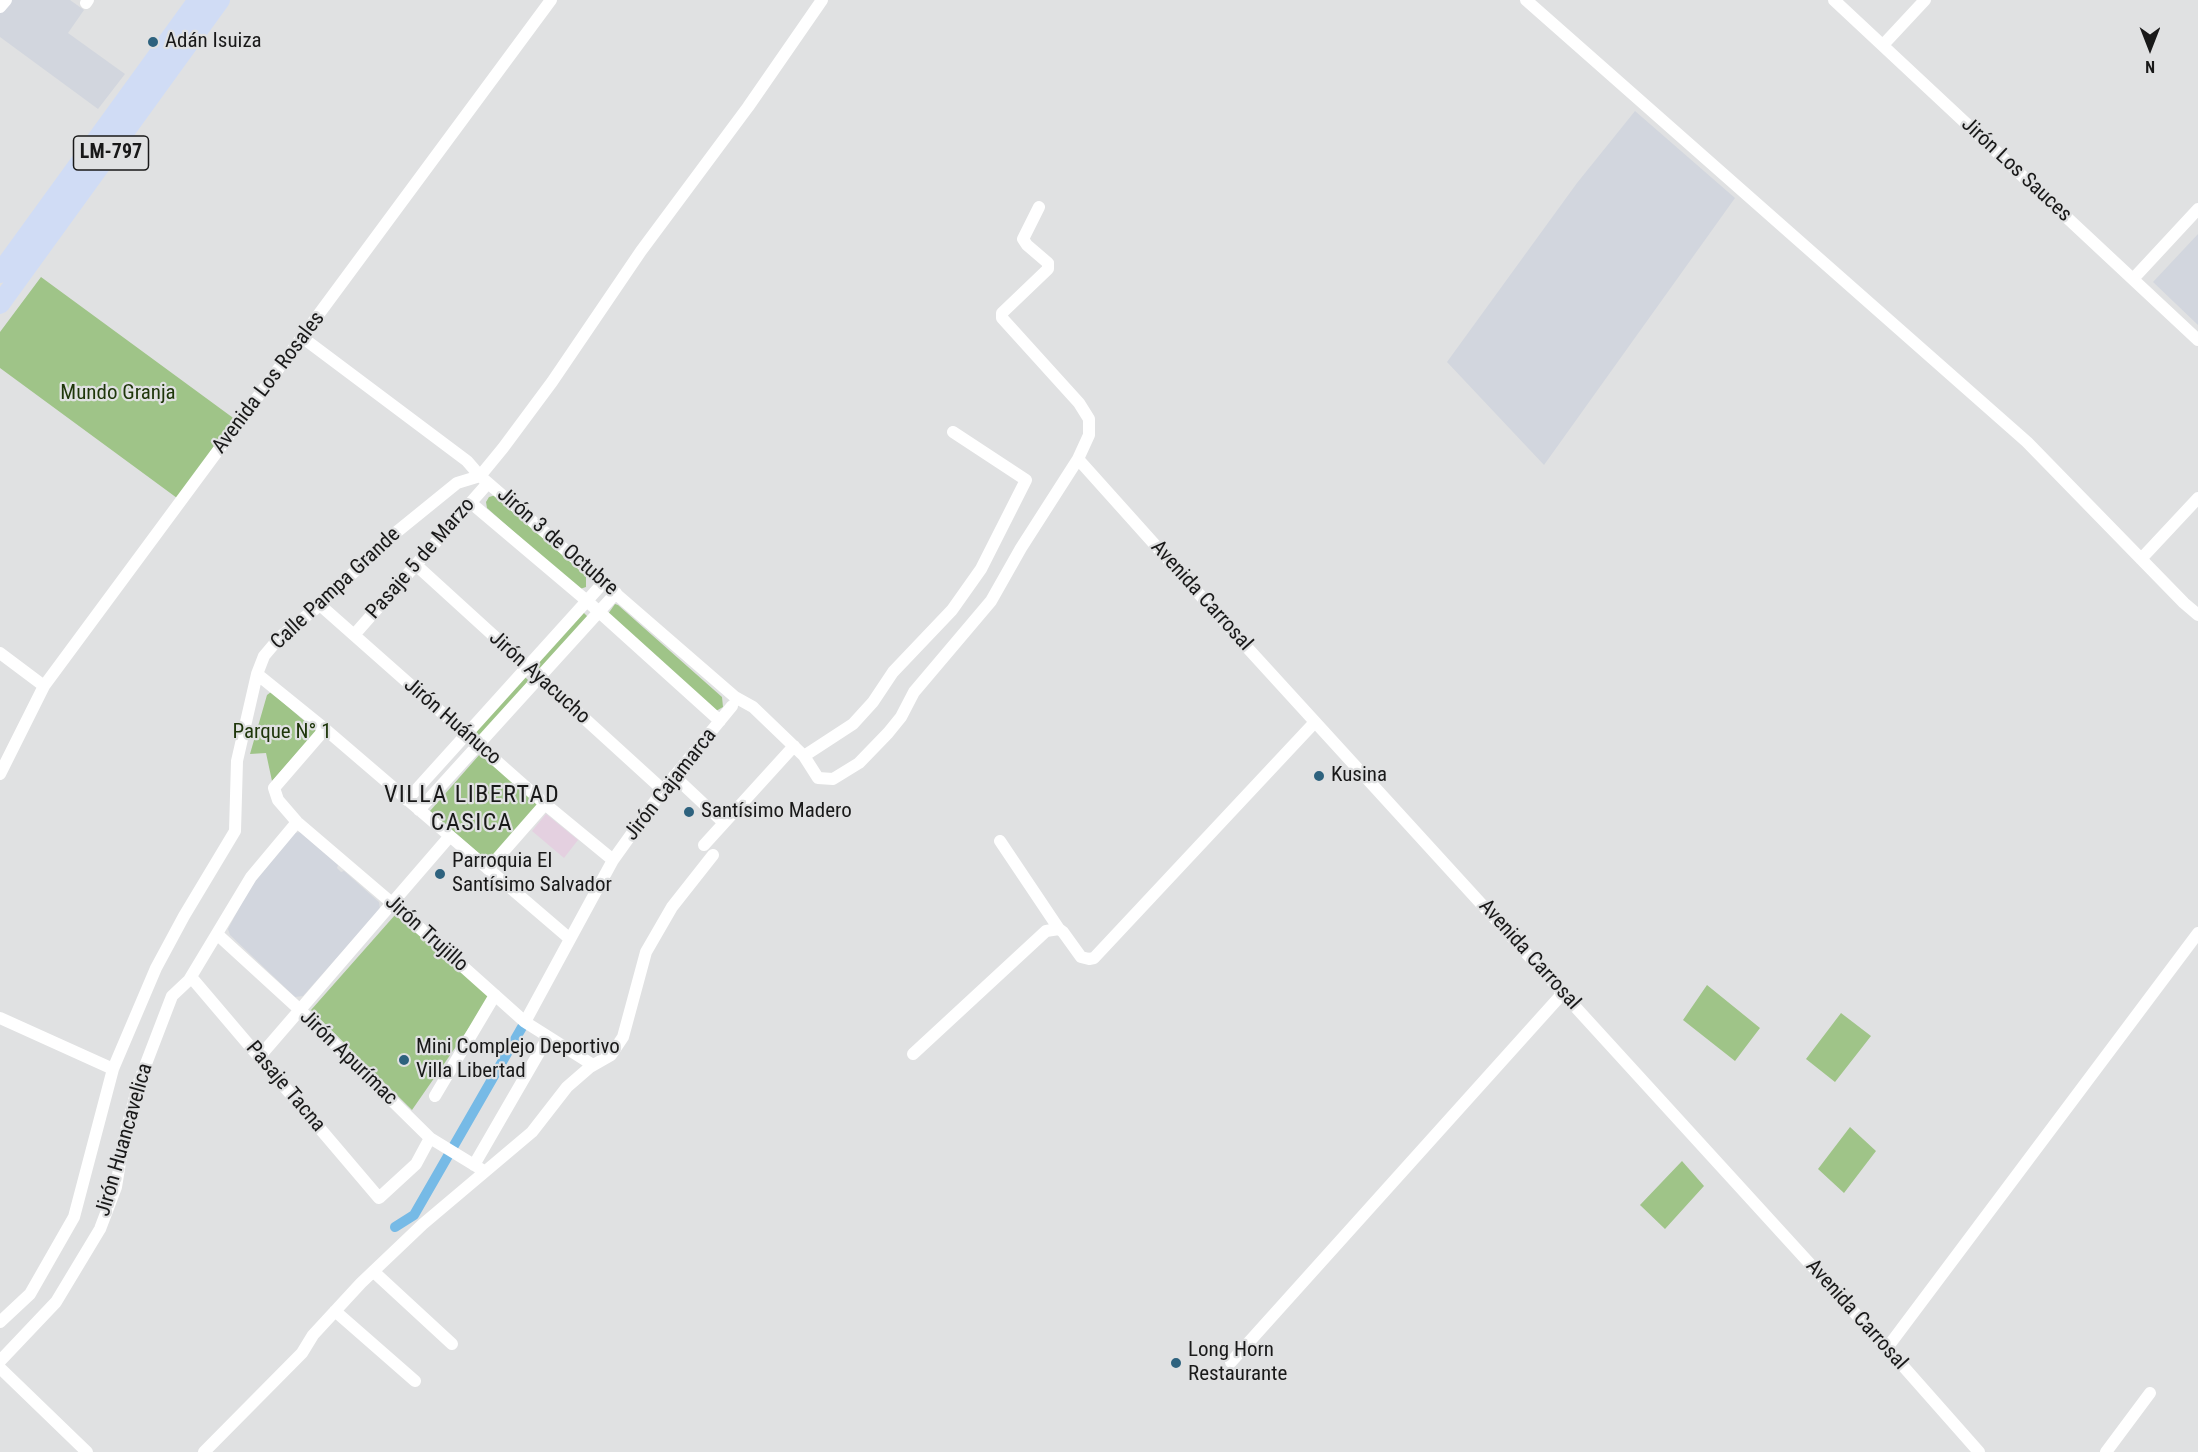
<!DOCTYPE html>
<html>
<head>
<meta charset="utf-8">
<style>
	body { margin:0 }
	#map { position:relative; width:2198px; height:1452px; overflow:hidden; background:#e0e1e2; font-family:"Roboto Condensed",sans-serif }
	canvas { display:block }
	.north { position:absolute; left:2120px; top:18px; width:60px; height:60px; -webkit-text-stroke:4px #e0e1e2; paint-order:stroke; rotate:180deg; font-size:16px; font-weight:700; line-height:24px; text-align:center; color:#191919 }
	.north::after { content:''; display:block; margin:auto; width:21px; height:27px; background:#191919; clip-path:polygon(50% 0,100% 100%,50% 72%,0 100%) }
</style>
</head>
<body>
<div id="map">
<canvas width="2198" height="1452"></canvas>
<div class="north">N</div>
</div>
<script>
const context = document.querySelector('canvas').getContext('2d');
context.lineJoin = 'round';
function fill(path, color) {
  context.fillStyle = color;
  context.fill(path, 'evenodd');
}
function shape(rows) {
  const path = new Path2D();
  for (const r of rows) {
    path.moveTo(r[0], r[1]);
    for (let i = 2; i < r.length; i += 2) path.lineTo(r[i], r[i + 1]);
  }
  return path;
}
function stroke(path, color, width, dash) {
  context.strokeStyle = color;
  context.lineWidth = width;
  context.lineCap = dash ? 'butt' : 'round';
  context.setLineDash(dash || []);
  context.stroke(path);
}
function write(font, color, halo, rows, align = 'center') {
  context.font = font + ' "Roboto Condensed",sans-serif';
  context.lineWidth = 4.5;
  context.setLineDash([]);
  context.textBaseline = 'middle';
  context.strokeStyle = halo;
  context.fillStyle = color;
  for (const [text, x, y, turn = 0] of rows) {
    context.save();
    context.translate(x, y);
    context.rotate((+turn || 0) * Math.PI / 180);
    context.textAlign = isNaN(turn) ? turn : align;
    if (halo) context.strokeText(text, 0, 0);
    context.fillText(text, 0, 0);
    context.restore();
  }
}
fill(shape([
	[9,0,70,0,84,10,68,33,125,74,98,109,0,37,0,11],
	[1635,111,1735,198,1544,465,1447,362,1577,183],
	[2198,234,2198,325,2153,282],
	[300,832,338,865,337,868,341,872,344,871,379,902,380,909,303,996,295,997,230,935,228,929,249,889,295,833]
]), '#d2d6de');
fill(shape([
	[546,814,578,840,564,858,532,831]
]), '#e4d0e0');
fill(shape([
	[41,277,236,420,177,498,0,368,0,332],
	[496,495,581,569,586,577,586,587,580,589,576,587,487,508,486,502,489,497],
	[615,604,618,605,722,697,723,707,716,711,608,614],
	[583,612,588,617,539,671,534,667],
	[524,676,529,681,480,736,475,731],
	[271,692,316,731,272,781,266,753,250,754,267,695],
	[480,754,539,805,489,862,430,811],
	[395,915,487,994,489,999,412,1110,311,1010],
	[1707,985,1760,1028,1735,1061,1683,1020],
	[1841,1013,1871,1036,1835,1082,1806,1059],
	[1850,1127,1876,1151,1844,1193,1818,1169],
	[1682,1161,1704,1186,1665,1229,1640,1205]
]), '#9fc488');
stroke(shape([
	[395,1227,414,1215,525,1022]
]), '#76bae6', 10);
stroke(shape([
	[1526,0,2027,442,2184,603,2198,615],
	[1834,0,2198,340],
	[86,3,88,0],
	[0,7,6,0],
	[1883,45,1925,0],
	[2133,279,2198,209],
	[303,338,467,461,480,476,735,697,753,707,804,756,818,778,833,779,859,763,888,733,901,717,914,692,991,601,1021,548,1078,459,1089,435,1089,419,1079,403,1002,318,1002,313,1048,269,1048,263,1027,245,1023,239,1039,207],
	[1078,459,1243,643,1895,1357,1979,1452],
	[471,503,587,601,720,721],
	[2141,559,2198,498],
	[416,565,663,790],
	[320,605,545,804,613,860],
	[354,635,488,483],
	[0,653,44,686],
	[257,674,325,729,570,939],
	[325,729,274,788,278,800,297,822,393,904,525,1022,593,1065],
	[804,756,853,724,873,702,893,672,952,610,981,569,1026,480,953,432],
	[0,774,44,686,551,0],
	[674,776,724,823],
	[407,800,603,583],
	[419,810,616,593],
	[1000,841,1059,929],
	[704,845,794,746],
	[488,869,545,804],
	[218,935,300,1010,430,1138,484,1171],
	[191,977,379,1198,416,1164,430,1138],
	[0,1018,113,1069],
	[525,1022,613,860,663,790,732,706],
	[913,1054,1046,931,1059,929,1063,932,1081,957,1089,959,1094,958,1315,722],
	[260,1056,450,836],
	[435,1096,495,995],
	[474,1165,548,1037],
	[374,1272,452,1344],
	[335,1311,415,1381],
	[0,1322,30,1294,74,1217,113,1069,156,968,184,916,235,831,237,761,257,674,264,656,280,637,320,605,388,539,457,483,480,476,503,448,552,382,641,251,748,107,822,0],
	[1887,1348,2198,933],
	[0,1361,56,1302,100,1229,116,1187,124,1138,139,1082,172,996,189,980,251,877,297,822],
	[1231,1362,1563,993],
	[0,1368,87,1452],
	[204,1452,302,1353,313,1335,361,1283,423,1224,532,1132,567,1087,590,1067,611,1055,623,1037,646,952,672,907,713,855],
	[2106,1452,2150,1393]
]), '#fff', 12);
stroke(shape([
	[0,273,198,0],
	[0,304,220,0]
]), '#d0dcf5', 20);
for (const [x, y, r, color] of [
	[153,42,6,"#2e627e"],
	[1319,776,6,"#2e627e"],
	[689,812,6,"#2e627e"],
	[440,874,6,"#2e627e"],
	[404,1060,6,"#2e627e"],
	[1176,1363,6,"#2e627e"]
]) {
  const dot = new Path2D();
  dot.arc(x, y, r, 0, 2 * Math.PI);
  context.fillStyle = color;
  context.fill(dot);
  stroke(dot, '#e0e1e2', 2);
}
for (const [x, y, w] of [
	[111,153,75]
]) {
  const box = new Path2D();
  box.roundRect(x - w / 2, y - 17, w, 34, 4.5);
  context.fillStyle = '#e0e1e2';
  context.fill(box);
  stroke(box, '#191919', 1.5);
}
write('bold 20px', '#191919', null, [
	["LM-797",111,153]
]);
write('21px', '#191919', '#e0e1e2', [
	["Adán Isuiza",165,42],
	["Kusina",1331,776],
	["Santísimo Madero",701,812],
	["Parroquia El",452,862],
	["Santísimo Salvador",452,886],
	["Mini Complejo Deportivo",416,1048],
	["Villa Libertad",416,1072],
	["Long Horn",1188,1351],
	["Restaurante",1188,1375]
], 'left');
write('21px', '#191919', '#e0e1e2', [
	["Jirón Los Sauces",2016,170,43],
	["Avenida Los Rosales",269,383,-53],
	["Jirón 3 de Octubre",557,542,41],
	["Pasaje 5 de Marzo",421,559,-49],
	["Calle Pampa Grande",336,589,-43],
	["Avenida Carrosal",1201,596,48],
	["Jirón Ayacucho",539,678,42],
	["Jirón Huánuco",452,722,41],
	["Jirón Cajamarca",671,785,-52],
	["Jirón Trujillo",426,934,42],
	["Avenida Carrosal",1529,955,48],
	["Jirón Apurímac",348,1058,44],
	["Pasaje Tacna",285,1087,50],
	["Jirón Huancavelica",125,1140,-74],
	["Avenida Carrosal",1856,1315,48]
]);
write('21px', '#1e360a', '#e0e1e2', [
	["Mundo Granja",118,394],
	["Parque N° 1",282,733]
]);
context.letterSpacing = '1.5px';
write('24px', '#191919', '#e0e1e2', [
	["VILLA LIBERTAD",472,796],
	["CASICA",472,824]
]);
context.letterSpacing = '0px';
</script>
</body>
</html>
